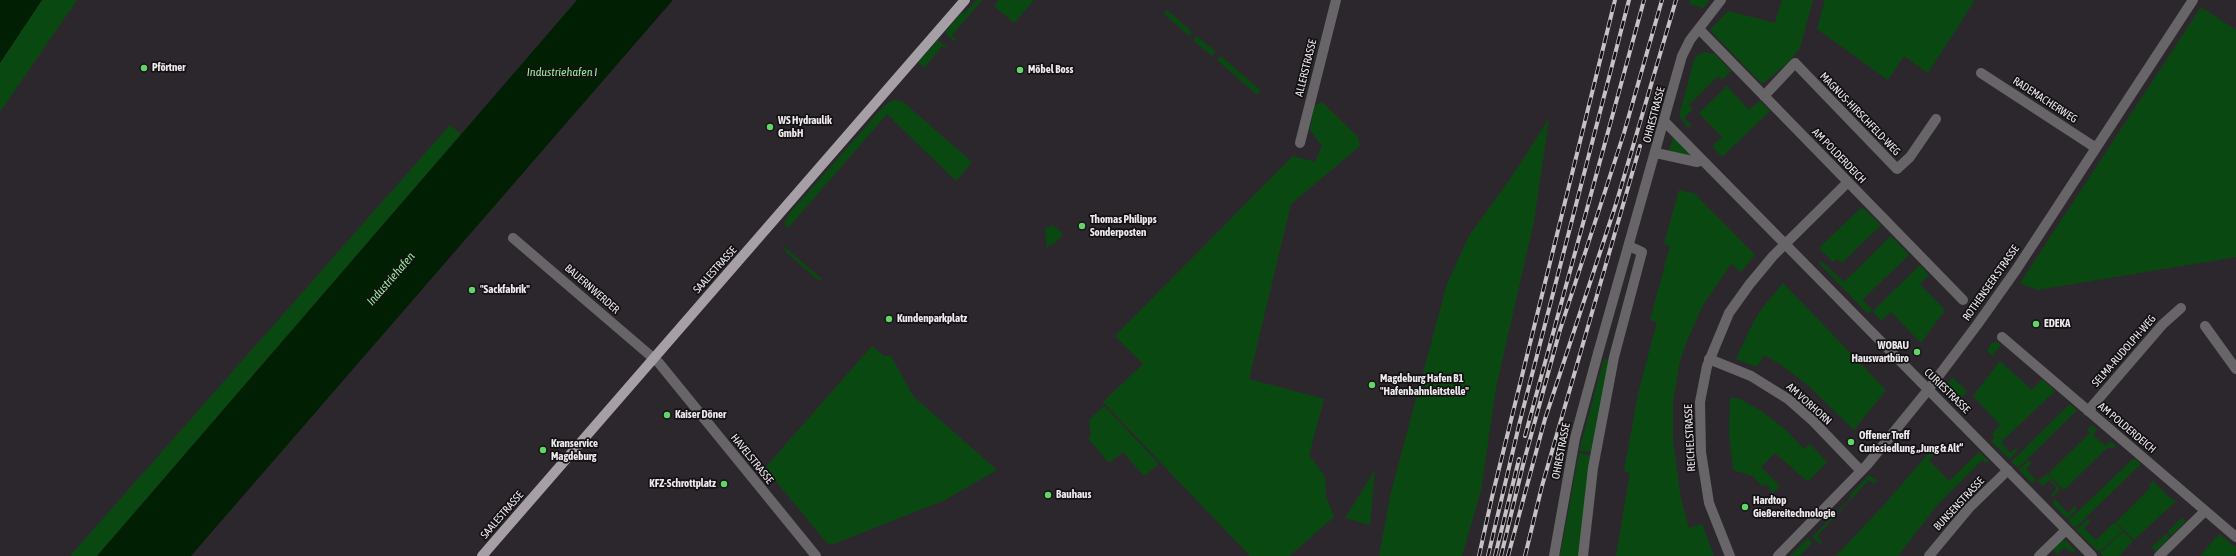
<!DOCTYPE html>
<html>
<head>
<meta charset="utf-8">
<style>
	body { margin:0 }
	canvas { display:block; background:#2c272c }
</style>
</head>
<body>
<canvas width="2236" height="556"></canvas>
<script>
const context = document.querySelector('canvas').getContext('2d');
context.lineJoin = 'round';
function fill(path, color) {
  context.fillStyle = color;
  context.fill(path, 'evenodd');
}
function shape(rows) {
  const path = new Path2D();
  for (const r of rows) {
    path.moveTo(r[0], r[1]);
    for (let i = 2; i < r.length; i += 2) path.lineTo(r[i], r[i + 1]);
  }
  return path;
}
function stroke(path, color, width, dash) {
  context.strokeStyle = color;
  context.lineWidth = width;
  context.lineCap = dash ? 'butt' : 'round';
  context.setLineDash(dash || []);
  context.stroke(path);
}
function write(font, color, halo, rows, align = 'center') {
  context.font = font + ' "Asap Condensed",sans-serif';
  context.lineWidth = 3.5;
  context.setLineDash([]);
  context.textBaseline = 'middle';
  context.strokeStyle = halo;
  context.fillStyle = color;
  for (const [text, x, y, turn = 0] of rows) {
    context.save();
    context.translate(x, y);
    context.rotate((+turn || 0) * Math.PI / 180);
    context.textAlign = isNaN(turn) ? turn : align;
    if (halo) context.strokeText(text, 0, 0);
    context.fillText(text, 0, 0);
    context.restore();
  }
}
fill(shape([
	[42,0,77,0,0,112,0,63],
	[976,0,982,0,952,35,956,39,954,41,946,34,946,31,961,13,965,13],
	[999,0,1034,0,1014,23,994,6],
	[1690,0,1709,0,1704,8,1689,4],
	[1782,0,1813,0,1800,48,1789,62,1762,84,1710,30,1728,11,1775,23],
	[1825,0,1975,0,1928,73,1904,56,1888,80,1817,29],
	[2201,7,2236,30,2236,257,2037,290,2020,283],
	[1167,10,1192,32,1189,36,1164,14],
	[1197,36,1216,52,1212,56,1193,40],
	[938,40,948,48,947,49,942,46,924,68,918,62],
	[1704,52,1715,54,1731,71,1722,80,1718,76,1689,105,1693,109,1684,118,1691,125,1688,128,1679,116,1694,60,1697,55],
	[1221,56,1261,91,1257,95,1217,60],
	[1727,86,1749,110,1760,101,1770,111,1722,157,1712,146,1722,137,1699,113],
	[893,100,902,101,972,162,956,181,887,114,788,228,784,224,789,214,884,106],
	[1322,102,1358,137,1360,146,1291,204,1249,379,1324,399,1309,455,1325,476,1326,496,1334,517,1289,556,1250,556,1103,402,1143,364,1115,336,1293,156,1315,162,1322,146,1310,130,1314,106],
	[1549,119,1534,221,1496,388,1481,490,1462,556,1379,556,1391,492,1447,284,1469,236,1510,179],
	[450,125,461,134,97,556,70,556],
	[1673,137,1690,154,1689,156,1669,152],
	[1679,190,1692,193,1693,192,1755,255,1741,272,1731,264,1703,305,1687,341,1680,361,1673,401,1673,440,1681,499,1689,528,1702,524,1714,556,1616,556,1630,473,1624,471,1638,394,1657,322,1650,320,1670,246,1664,244],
	[1862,207,1881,225,1842,263,1837,259,1833,262,1819,248],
	[1053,225,1063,234,1054,244,1052,243,1047,248,1045,229],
	[1891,236,1909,255,1862,300,1872,310,1868,314,1819,263,1821,261,1844,282],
	[781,244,822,279,818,280,787,253],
	[1920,265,1929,275,1920,284,1945,310,1921,343,1891,312,1881,321,1873,311],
	[1783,283,1886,390,1854,430,1810,387,1780,364,1764,355,1757,367,1736,359,1753,323,1763,307],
	[1997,342,2001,345,1992,356,1987,351,1992,343],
	[872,346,884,356,891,356,913,396,997,470,945,500,831,545,827,543,765,468],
	[1604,359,1609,360,1593,452,1579,451],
	[2000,361,2032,390,2042,379,2055,391,2001,442,2010,453,2016,448,2018,450,2009,459,1991,441,1995,437,1992,434,2000,425,1973,396],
	[1952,377,1967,391,1959,401,1969,411,1966,415,1949,398,1947,392,1947,387],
	[1730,398,1740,399,1760,410,1787,431,1804,449,1810,444,1827,462,1808,482,1775,453,1761,467,1780,486,1773,493,1766,484,1762,486,1753,476,1733,470,1729,433],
	[2070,404,2077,410,2018,468,2011,462],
	[1104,406,1159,464,1144,476,1123,452,1109,463,1088,438,1091,434,1089,420],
	[2092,425,2097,429,2093,435,2106,446,2110,441,2116,446,2113,449,2108,447,2064,490,2048,474,2090,433,2087,430],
	[1933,448,1937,451,1929,460,1949,481,1979,452,1989,461,1986,463,1982,460,1939,503,1898,556,1836,556,1884,505],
	[1579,453,1592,456,1580,556,1560,556],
	[2134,458,2141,464,2075,528,2068,521],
	[2029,460,2032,463,2026,469,2036,480,2032,483,2019,470],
	[1375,470,1370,525,1345,518],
	[2047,474,2060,489,2053,497,2051,495,2057,488,2049,480,2043,486,2038,481],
	[1869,475,1877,480,1874,484,1869,480,1817,536,1822,541,1820,544,1812,537,1851,498,1850,495],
	[2153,481,2170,498,2176,501,2134,540,2116,522,2151,487,2149,485],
	[2055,499,2068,513,2075,506,2077,509,2067,519,2052,503],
	[2182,518,2186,521,2171,536,2168,531],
	[2088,519,2090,522,2084,528,2096,540,2115,522,2123,531,2099,552,2076,530],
	[2123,532,2133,541,2119,556,2103,556,2100,553],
	[2166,534,2170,537,2155,552,2152,547],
	[2219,534,2236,548,2236,553,2233,556,2200,556],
	[1808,538,1812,543,1799,556,1790,556],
	[2061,541,2066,541,2075,550,2073,553,2064,547,2057,554,2053,550]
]), '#094911');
fill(shape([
	[0,0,42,0,0,63],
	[577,0,673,0,191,556,97,556]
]), '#012003');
stroke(shape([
	[1699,29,1963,300],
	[1981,73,2096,148],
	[1764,96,1795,63,1897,169,1910,157,1936,119],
	[1665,122,2092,556],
	[1300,143,1336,0],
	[1656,153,1697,162,1702,160],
	[513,238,659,363,816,556],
	[2205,326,2236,369],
	[2002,337,2236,537],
	[1709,359,1751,376,1788,399,1813,421,1861,471],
	[2088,411,2163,324,2181,308],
	[1554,556,1575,438,1598,353,1682,56,1690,40,1721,0],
	[1583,556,1593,468,1614,357,1642,252,1629,246],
	[1730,556,1709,503,1701,452,1700,402,1707,366,1729,313,1749,285,1773,256,1848,182],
	[1778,556,1867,465,1928,390,1977,325,2016,270,2193,0],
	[1929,556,1969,508,2008,470],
	[2039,556,2066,530],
	[2159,556,2205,511]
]), '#686568', 10);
stroke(shape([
	[482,556,965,0]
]), '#a6a0a6', 10);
const rail = shape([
	[1525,436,1644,0],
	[1479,556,1492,497,1615,0],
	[1488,556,1520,421,1629,0],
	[1495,556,1519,459],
	[1501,556,1524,461,1560,330,1624,133,1662,0],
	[1508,556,1545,419,1616,204,1676,0],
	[1525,556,1542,486,1640,146]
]);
stroke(rail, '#c5c1c5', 4);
stroke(rail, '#131113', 2.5, [8]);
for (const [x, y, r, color] of [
	[144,68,4,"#63d468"],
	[1020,70,4,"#63d468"],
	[770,127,4,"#63d468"],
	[1082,226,4,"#63d468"],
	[472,290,4,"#63d468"],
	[889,319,4,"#63d468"],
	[2036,324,4,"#63d468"],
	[1917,352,4,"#63d468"],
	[1372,385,4,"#63d468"],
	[667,415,4,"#63d468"],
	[1851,442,4,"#63d468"],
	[543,450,4,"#63d468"],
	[724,484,4,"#63d468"],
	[1048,495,4,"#63d468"],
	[1745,507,4,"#63d468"]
]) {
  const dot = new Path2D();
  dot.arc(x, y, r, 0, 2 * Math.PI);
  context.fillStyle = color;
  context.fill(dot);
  stroke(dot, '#131113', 1.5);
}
write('bold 11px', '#ede9ed', '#131113', [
	["Pförtner",152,68],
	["Möbel Boss",1028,70],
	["WS Hydraulik",778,121],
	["GmbH",778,134],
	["Thomas Philipps",1090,220],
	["Sonderposten",1090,233],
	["\"Sackfabrik\"",480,290],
	["Kundenparkplatz",897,319],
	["EDEKA",2044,324],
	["WOBAU",1909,346,"right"],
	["Hauswartbüro",1909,359,"right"],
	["Magdeburg Hafen B1",1380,379],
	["\"Hafenbahnleitstelle\"",1380,392],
	["Kaiser Döner",675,415],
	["Offener Treff",1859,436],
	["Curiesiedlung „Jung & Alt“",1859,449],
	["Kranservice",551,444],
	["Magdeburg",551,457],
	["KFZ-Schrottplatz",716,484,"right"],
	["Bauhaus",1056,495],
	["Hardtop",1753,501],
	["Gießereitechnologie",1753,514]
], 'left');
write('11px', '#ede9ed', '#131113', [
	["ALLERSTRASSE",1306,68,-76],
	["RADEMACHERWEG",2045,100,33],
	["MAGNUS-HIRSCHFELD-WEG",1860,114,46],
	["OHRESTRASSE",1654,115,-75],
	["AM POLDERDEICH",1839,156,46],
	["SAALESTRASSE",715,270,-48],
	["ROTHENSEER STRASSE",1991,283,-55],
	["BAUERNWERDER",592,289,41],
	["SELMA-RUDOLPH-WEG",2124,351,-49],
	["CURIESTRASSE",1947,391,44],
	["AM VORHORN",1809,404,42],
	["AM POLDERDEICH",2127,428,40],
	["REICHELSTRASSE",1690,438,-93],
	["OHRESTRASSE",1561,451,-79],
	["HAVELSTRASSE",752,459,51],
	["BUNSENSTRASSE",1959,504,-47],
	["SAALESTRASSE",502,515,-49]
]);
write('italic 12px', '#9bee9b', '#131113', [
	["Industriehafen I",562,72],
	["Industriehafen",391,279,-49]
]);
</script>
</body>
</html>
